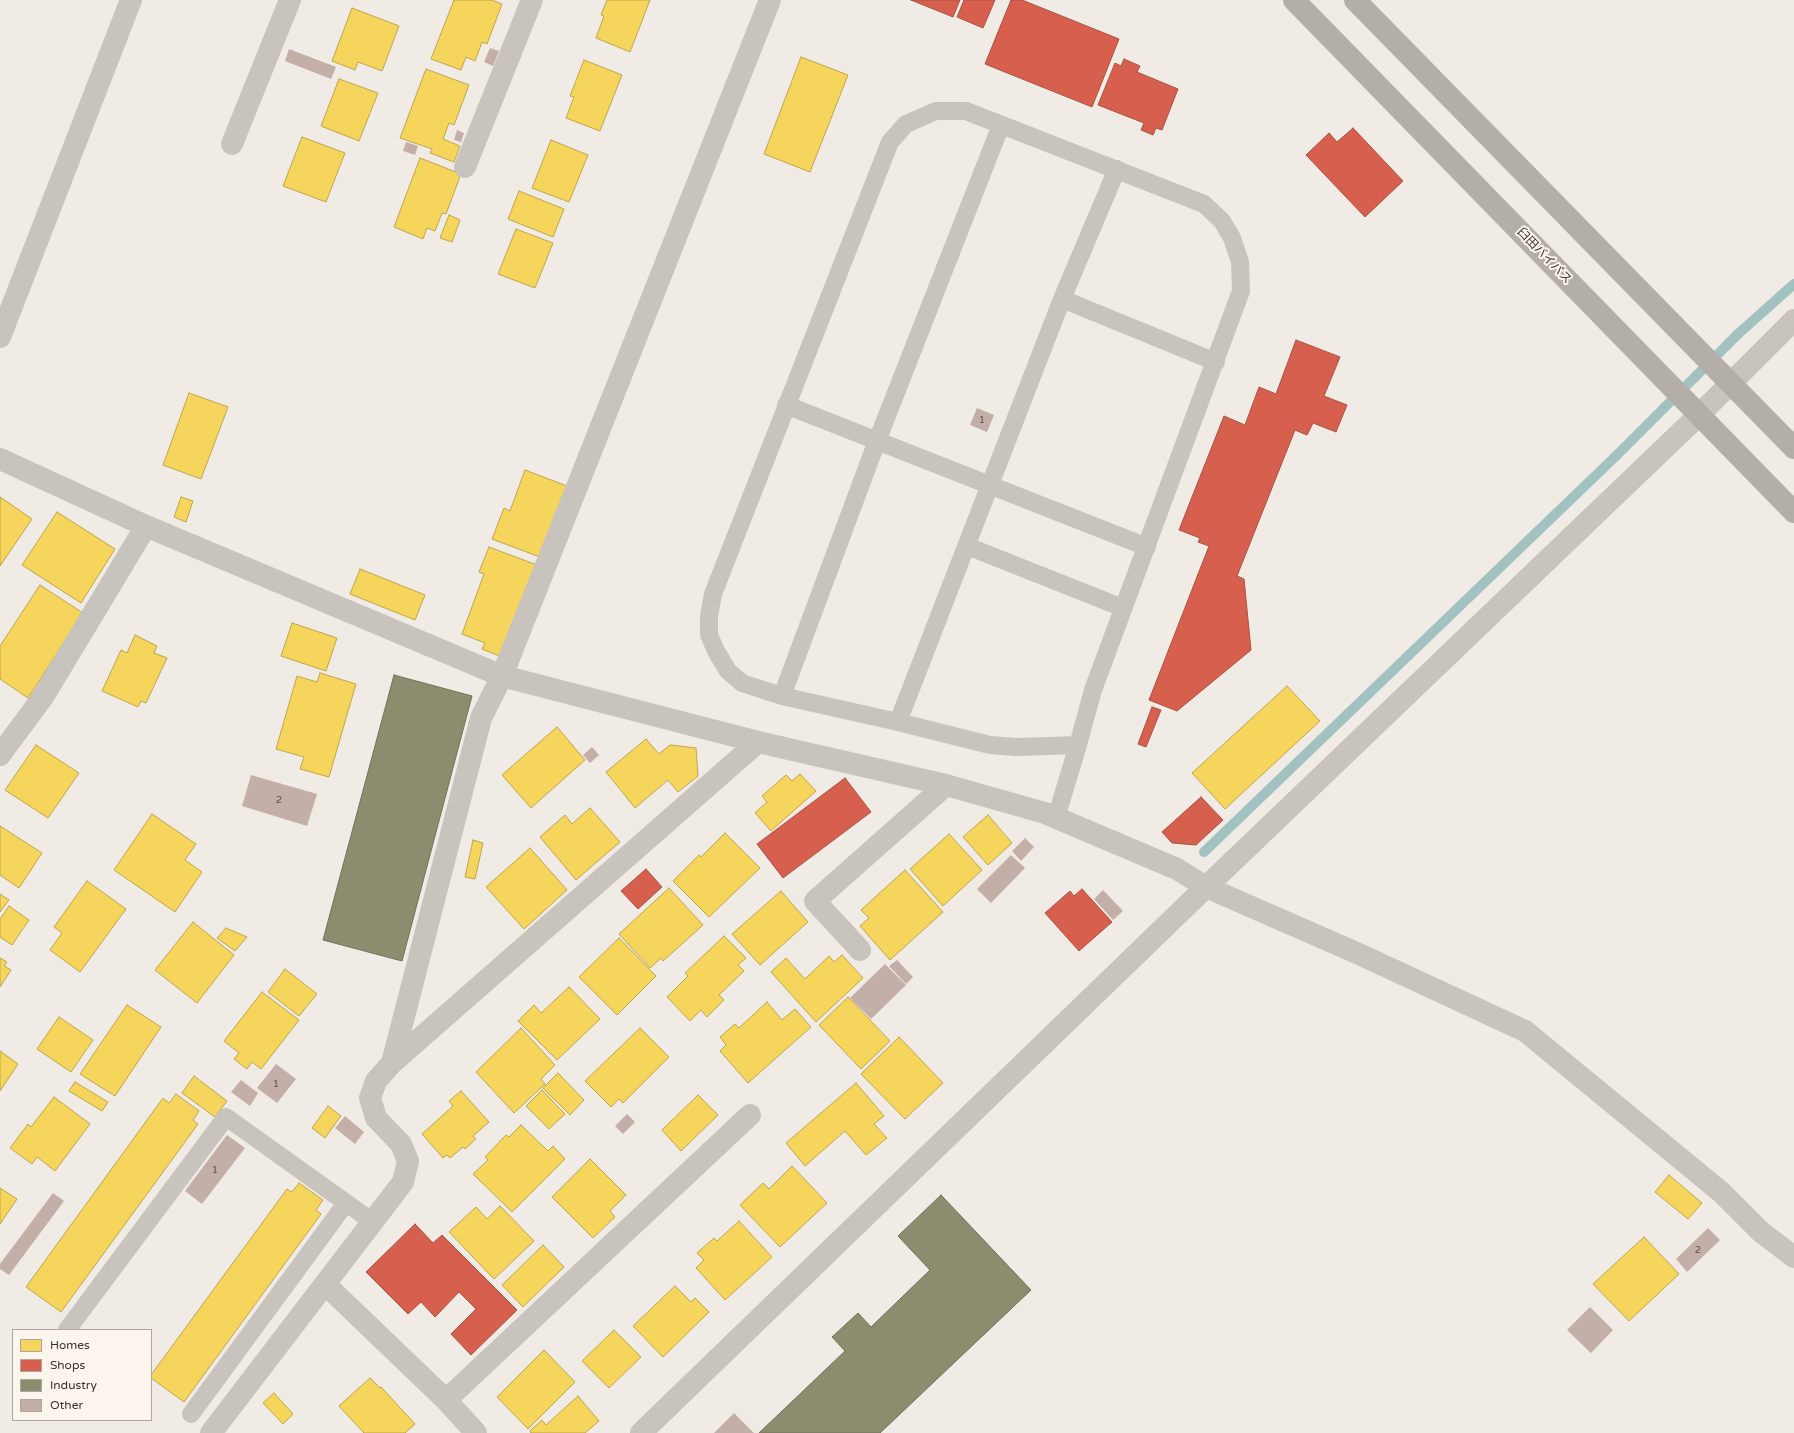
<!DOCTYPE html>
<html>
<head>
<meta charset="utf-8">
<style>
	body { margin:0 }
	#map { position:relative; width:1794px; height:1433px; overflow:hidden; background:#f0ebe5; font-family:"Varela Round",sans-serif }
	canvas { display:block }
	.legend { position:absolute; left:12px; top:1329px; width:140px; height:92px; box-sizing:border-box; background:#fbf5ee; border:1px solid #aea6a0; margin:0; padding:5px 7px; list-style:none; font-size:12px; color:#3b302b }
	.legend li { display:flex; align-items:center; gap:8px; height:20px }
	.legend b { width:20px; border:1px solid #aea6a0 }
</style>
</head>
<body>
<div id="map">
<canvas width="1794" height="1433"></canvas>
<ul class="legend">
<li><b style="height:11px;background:#f6d55c"></b>Homes</li>
<li><b style="height:11px;background:#d6604d"></b>Shops</li>
<li><b style="height:11px;background:#8c8c6e"></b>Industry</li>
<li><b style="height:11px;background:#c3afa7"></b>Other</li>
</ul>
</div>
<script>
const context = document.querySelector('canvas').getContext('2d');
context.lineJoin = 'round';
function fill(path, color) {
  context.fillStyle = color;
  context.fill(path, 'evenodd');
}
function shape(rows) {
  const path = new Path2D();
  for (const r of rows) {
    path.moveTo(r[0], r[1]);
    for (let i = 2; i < r.length; i += 2) path.lineTo(r[i], r[i + 1]);
  }
  return path;
}
function stroke(path, color, width, dash) {
  context.strokeStyle = color;
  context.lineWidth = width;
  context.lineCap = dash ? 'butt' : 'round';
  context.setLineDash(dash || []);
  context.stroke(path);
}
function write(font, color, halo, rows, align = 'center') {
  context.font = font + ' "Varela Round","Noto Sans JP",sans-serif';
  context.lineWidth = 4;
  context.setLineDash([]);
  context.textBaseline = 'middle';
  context.strokeStyle = halo;
  context.fillStyle = color;
  for (const [text, x, y, turn = 0] of rows) {
    context.save();
    context.translate(x, y);
    context.rotate((+turn || 0) * Math.PI / 180);
    context.textAlign = isNaN(turn) ? turn : align;
    if (halo) context.strokeText(text, 0, 0);
    context.fillText(text, 0, 0);
    context.restore();
  }
}
const homes = shape([
	[454,0,492,0,502,4,487,44,482,42,475,61,466,57,461,70,431,59,454,0],
	[607,0,650,0,630,52,596,38,604,16,601,15,607,0],
	[352,8,399,26,382,71,358,62,355,70,332,61,352,8],
	[801,57,848,75,810,172,764,154,801,57],
	[584,60,622,75,600,131,566,118,574,97,570,96,584,60],
	[426,69,469,85,454,125,449,123,443,139,460,146,454,162,430,153,432,149,400,138,426,69],
	[339,79,378,93,359,141,321,126,339,79],
	[302,137,345,153,326,202,283,186,302,137],
	[551,140,588,155,569,202,532,188,551,140],
	[420,158,461,174,446,214,442,213,435,231,427,228,423,239,394,227,420,158],
	[519,191,564,209,553,237,508,219,519,191],
	[449,215,460,220,452,242,440,238,449,215],
	[516,229,553,243,535,288,498,274,516,229],
	[189,393,228,407,201,479,163,465,189,393],
	[525,470,567,486,540,557,492,539,504,508,510,511,525,470],
	[0,497,32,519,0,566,0,497],
	[181,497,193,501,186,522,174,517,181,497],
	[57,512,115,549,81,603,22,565,57,512],
	[489,547,537,565,502,657,482,649,485,643,462,634,484,574,479,572,489,547],
	[360,569,425,595,415,620,350,594,360,569],
	[40,585,83,613,28,698,0,679,0,646,40,585],
	[292,623,337,638,326,671,281,656,292,623],
	[135,635,157,646,154,653,167,658,146,703,141,701,138,707,102,691,121,650,127,653,135,635],
	[320,673,356,684,329,777,300,769,304,757,276,749,297,676,317,682,320,673],
	[1287,686,1320,721,1225,809,1192,773,1287,686],
	[557,727,585,760,531,808,502,775,557,727],
	[646,739,659,754,670,745,696,748,698,776,678,792,668,780,635,808,606,772,646,739],
	[36,745,79,773,48,818,5,790,36,745],
	[800,774,816,791,771,831,755,813,767,802,762,796,786,775,792,781,800,774],
	[590,808,620,842,576,880,540,837,565,815,572,824,590,808],
	[152,814,196,844,185,860,202,872,175,912,114,870,152,814],
	[988,815,1012,843,988,865,963,837,988,815],
	[0,826,42,853,19,888,0,875,0,826],
	[725,833,760,868,709,917,673,881,699,855,701,857,725,833],
	[949,834,982,870,943,906,910,869,949,834],
	[473,840,483,843,475,879,465,877,473,840],
	[530,848,567,890,524,929,486,887,530,848],
	[905,870,943,912,890,960,860,926,869,918,861,910,905,870],
	[87,881,126,909,80,972,50,950,62,933,54,927,87,881],
	[669,888,703,925,663,961,661,958,650,968,619,934,669,888],
	[781,891,808,922,760,965,732,934,781,891],
	[0,894,9,900,0,912,0,894],
	[9,906,29,920,12,945,0,937,0,919,9,906],
	[193,922,234,955,197,1003,155,970,193,922],
	[226,928,247,937,235,951,217,938,226,928],
	[724,936,746,958,738,965,744,971,719,995,724,1000,707,1017,701,1010,690,1021,667,997,688,976,685,973,724,936],
	[619,938,656,976,617,1015,579,977,619,938],
	[842,955,863,978,816,1022,771,972,786,958,805,979,829,956,834,962,842,955],
	[0,958,7,962,4,966,11,970,0,987,0,958],
	[285,969,317,994,299,1016,268,992,285,969],
	[569,987,600,1019,557,1060,518,1021,534,1005,541,1013,569,987],
	[262,992,299,1020,261,1069,252,1062,247,1069,234,1059,239,1053,224,1041,262,992],
	[848,997,890,1041,861,1069,819,1025,848,997],
	[767,1002,782,1020,795,1009,811,1027,748,1083,720,1051,726,1045,720,1037,735,1024,739,1028,767,1002],
	[127,1005,161,1027,115,1096,80,1074,127,1005],
	[59,1017,93,1040,71,1072,37,1049,59,1017],
	[521,1028,555,1065,541,1079,545,1084,514,1113,476,1072,521,1028],
	[640,1028,669,1057,623,1103,619,1099,611,1107,585,1081,640,1028],
	[899,1037,943,1083,905,1119,861,1074,899,1037],
	[0,1051,18,1064,0,1091,0,1051],
	[558,1073,584,1100,570,1115,543,1088,558,1073],
	[194,1076,227,1101,215,1117,182,1093,194,1076],
	[75,1082,108,1102,102,1111,69,1091,75,1082],
	[856,1083,884,1116,874,1124,887,1138,866,1155,845,1131,805,1166,786,1143,856,1083],
	[542,1090,565,1114,549,1129,526,1106,542,1090],
	[461,1091,489,1122,473,1136,476,1139,465,1149,463,1147,450,1158,447,1155,443,1158,422,1134,453,1106,449,1101,461,1091],
	[176,1094,199,1111,193,1120,198,1124,61,1312,26,1287,163,1098,169,1103,176,1094],
	[698,1095,718,1115,681,1151,662,1130,698,1095],
	[54,1097,90,1124,55,1171,37,1157,32,1164,10,1148,28,1124,31,1127,54,1097],
	[328,1106,341,1116,325,1138,312,1128,328,1106],
	[521,1125,548,1151,553,1146,565,1159,512,1212,473,1174,488,1160,485,1157,506,1135,509,1137,521,1125],
	[590,1159,626,1195,610,1211,615,1217,593,1238,552,1197,590,1159],
	[792,1166,827,1203,780,1247,740,1205,763,1183,769,1189,792,1166],
	[1669,1175,1702,1203,1688,1219,1655,1192,1669,1175],
	[299,1183,323,1200,316,1210,321,1214,184,1402,151,1378,151,1375,287,1189,292,1192,299,1183],
	[0,1188,17,1199,0,1224,0,1188],
	[500,1206,534,1241,494,1279,449,1232,476,1207,487,1219,500,1206],
	[739,1221,772,1257,725,1300,696,1268,704,1260,697,1253,714,1238,717,1241,739,1221],
	[1644,1237,1679,1274,1629,1321,1593,1284,1644,1237],
	[543,1245,564,1267,523,1307,502,1285,543,1245],
	[675,1286,691,1302,695,1298,709,1312,663,1357,633,1326,675,1286],
	[614,1330,641,1357,609,1388,582,1361,614,1330],
	[544,1350,575,1382,528,1429,497,1397,544,1350],
	[370,1378,380,1388,381,1387,415,1424,405,1433,364,1433,339,1406,370,1378],
	[274,1393,293,1414,283,1424,263,1403,274,1393],
	[578,1396,599,1421,585,1433,531,1433,530,1431,542,1420,546,1425,578,1396]
]);
fill(homes, '#f6d55c');
stroke(homes, '#bea44d', 1);
const shops = shape([
	[911,0,960,0,953,17,911,0],
	[964,0,995,0,983,28,957,17,964,0],
	[1011,0,1022,0,1119,39,1092,107,985,64,1011,0],
	[1124,59,1140,66,1137,72,1178,89,1162,130,1156,128,1153,135,1141,130,1144,123,1098,105,1115,63,1121,66,1124,59],
	[1353,128,1403,181,1365,217,1306,155,1329,133,1337,142,1353,128],
	[1296,340,1340,357,1324,396,1347,405,1336,432,1313,423,1307,435,1295,430,1237,576,1244,579,1251,650,1177,711,1149,700,1209,546,1198,542,1200,538,1179,530,1224,416,1245,425,1259,387,1276,394,1296,340],
	[1152,707,1161,710,1146,747,1138,744,1152,707],
	[845,778,871,812,783,878,757,844,845,778],
	[1201,797,1223,820,1196,845,1172,843,1162,832,1201,797],
	[646,869,662,887,638,909,621,891,646,869],
	[1082,889,1112,922,1079,951,1045,913,1070,891,1074,896,1082,889],
	[415,1224,433,1243,442,1235,517,1310,471,1355,451,1334,476,1309,459,1292,435,1317,421,1302,408,1314,366,1272,415,1224]
]);
fill(shops, '#d6604d');
stroke(shops, '#a85243', 1);
const industry = shape([
	[394,675,472,696,402,961,323,940,394,675],
	[941,1195,1031,1290,880,1433,759,1433,845,1351,832,1337,858,1313,871,1327,930,1270,898,1236,941,1195]
]);
fill(industry, '#8c8c6e');
stroke(industry, '#74705a', 1);
stroke(shape([
	[1204,852,1617,455,1738,334,1794,284]
]), '#a1c2c1', 10);
fill(shape([
	[490,48,499,51,493,66,484,62],
	[289,49,336,67,331,79,285,61],
	[457,130,464,133,461,142,454,140],
	[406,142,418,146,415,155,403,151],
	[977,408,994,415,987,432,970,425],
	[592,747,599,755,590,763,583,755],
	[251,775,317,794,307,826,242,806],
	[1025,838,1034,847,1021,861,1012,851],
	[1011,855,1025,868,991,903,977,889],
	[1103,890,1123,911,1113,920,1094,899],
	[897,960,913,977,906,984,889,966],
	[885,964,906,985,871,1019,850,998],
	[276,1064,296,1079,277,1103,257,1088],
	[241,1080,258,1093,250,1106,231,1092],
	[627,1114,635,1122,623,1134,615,1126],
	[345,1116,364,1132,355,1144,335,1128],
	[227,1135,245,1148,202,1204,185,1191],
	[53,1193,64,1201,9,1275,0,1269,0,1264],
	[1708,1228,1720,1240,1687,1272,1676,1259],
	[1590,1307,1613,1330,1591,1353,1567,1330],
	[734,1413,754,1433,714,1433]
]), '#c3afa7');
stroke(shape([
	[936,111,966,111,1204,204,1222,221,1232,238,1240,262,1241,291,1093,690,1078,745,1016,747,990,745,898,722,782,696,742,683,728,671,716,651,709,635,709,616,713,594,890,142,906,124,936,111],
	[1062,299,1216,362],
	[786,405,1147,547],
	[967,546,1123,608],
	[782,696,877,441,1001,125],
	[898,722,1062,299,1117,169],
	[1056,818,1078,745],
	[67,1330,226,1117,373,1222],
	[191,1414,346,1203]
]), '#c9c3be', 18);
stroke(shape([
	[232,144,290,0],
	[465,167,532,0],
	[0,337,131,0],
	[0,459,146,526,502,676,758,742,946,785,1045,813,1177,869,1206,887,1359,954,1525,1031,1721,1192,1761,1232,1794,1257],
	[0,755,43,697,146,526],
	[860,950,815,901,946,785],
	[392,1063,481,718,502,676,770,0],
	[446,1400,750,1115],
	[211,1433,325,1284],
	[476,1433,446,1400,325,1284,403,1182,408,1161,401,1144,376,1118,370,1098,376,1081,392,1063,758,742]
]), '#c9c3be', 22);
stroke(shape([
	[641,1433,1206,887,1700,414,1794,320]
]), '#c9c3be', 22);
stroke(shape([
	[1294,0,1794,512],
	[1355,0,1794,448]
]), '#b4aea8', 22);
write('10px', '#5d504a', null, [
	["1",982,420],
	["2",279,800],
	["1",276,1084],
	["1",215,1170],
	["2",1698,1250]
]);
write('12px', '#3b302b', '#fbf5ee', [
	["臼田バイパス",1544,256,46]
]);
</script>
</body>
</html>
